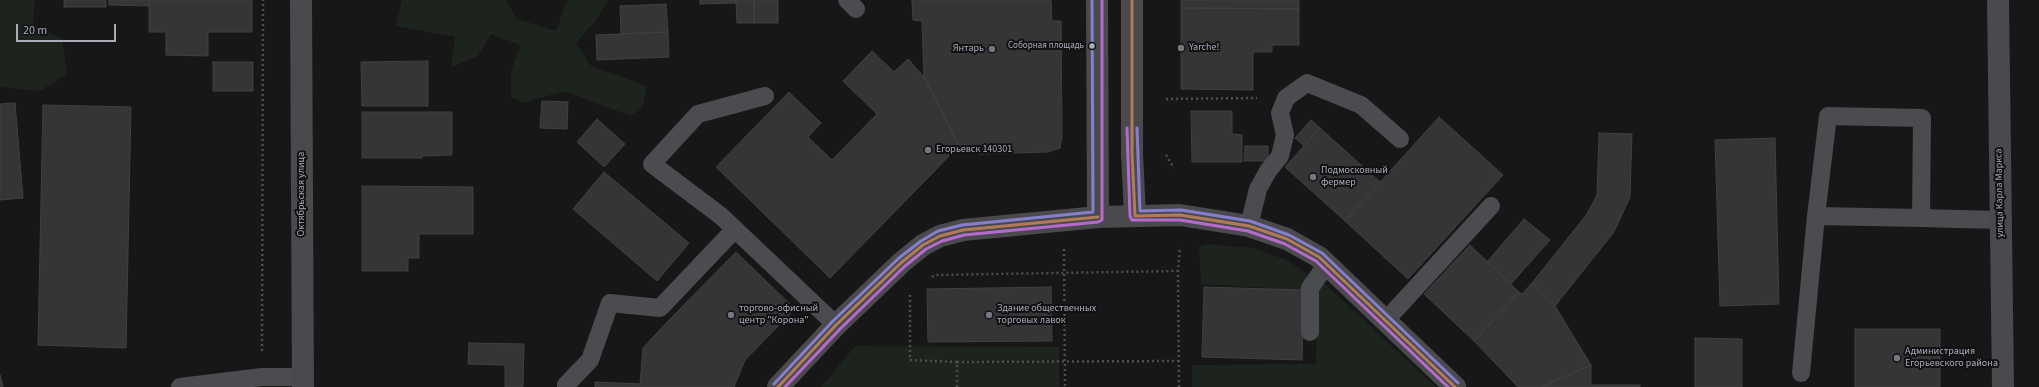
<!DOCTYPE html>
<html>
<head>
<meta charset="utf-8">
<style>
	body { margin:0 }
	#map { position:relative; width:2039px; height:387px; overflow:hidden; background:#171717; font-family:"Source Sans 3",sans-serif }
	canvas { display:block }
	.scale { position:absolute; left:16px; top:24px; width:100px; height:18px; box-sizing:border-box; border:2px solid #a8adb8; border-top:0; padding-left:5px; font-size:12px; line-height:14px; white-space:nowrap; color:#a8adb8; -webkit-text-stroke:3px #111113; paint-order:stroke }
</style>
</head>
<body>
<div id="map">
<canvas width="2039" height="387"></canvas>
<div class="scale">20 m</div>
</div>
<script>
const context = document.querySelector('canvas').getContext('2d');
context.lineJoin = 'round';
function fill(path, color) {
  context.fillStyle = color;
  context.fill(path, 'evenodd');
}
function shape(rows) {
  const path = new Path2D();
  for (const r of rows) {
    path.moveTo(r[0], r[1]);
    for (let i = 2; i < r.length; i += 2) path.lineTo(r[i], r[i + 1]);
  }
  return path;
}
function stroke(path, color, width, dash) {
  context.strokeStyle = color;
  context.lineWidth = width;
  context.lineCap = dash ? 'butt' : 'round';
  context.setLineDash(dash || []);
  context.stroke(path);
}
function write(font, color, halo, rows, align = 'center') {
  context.font = font + ' "Source Sans 3",sans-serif';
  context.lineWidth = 4;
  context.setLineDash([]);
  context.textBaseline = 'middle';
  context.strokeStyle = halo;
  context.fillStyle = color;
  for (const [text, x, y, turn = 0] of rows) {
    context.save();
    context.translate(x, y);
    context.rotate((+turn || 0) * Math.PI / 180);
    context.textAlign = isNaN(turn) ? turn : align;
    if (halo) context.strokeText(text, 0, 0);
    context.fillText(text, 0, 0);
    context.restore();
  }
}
fill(shape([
	[0,0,35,0,33,24,62,39,67,74,40,91,0,87],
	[402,0,506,0,517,19,556,31,567,0,608,0,596,20,576,43,591,66,647,86,643,106,631,116,564,91,524,103,511,97,511,72,520,45,491,34,478,56,451,67,455,37,396,26],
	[1206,244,1253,248,1287,260,1307,274,1304,290,1201,284,1199,247],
	[1324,283,1436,387,1192,387,1192,365,1316,364,1318,290],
	[855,346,1059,347,1059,387,821,387]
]), '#1d241e');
const building = shape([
	[64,0,106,0,106,7,64,7,64,0],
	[109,0,149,0,149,6,109,5,109,0],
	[149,0,252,0,252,32,208,32,208,56,166,55,166,32,149,32,149,0],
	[700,0,736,0,736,3,700,4,700,0],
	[736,0,754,0,754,23,737,23,736,0],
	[754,0,778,0,778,23,754,23,754,0],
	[912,0,1051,0,1052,21,1061,21,1062,137,1060,148,1048,152,979,154,975,146,959,146,924,77,922,21,913,20,912,0],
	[1181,0,1299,0,1299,9,1181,8,1181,0],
	[666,4,668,32,621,34,620,6,666,4],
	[1181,8,1299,9,1299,45,1272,45,1272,52,1253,52,1253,90,1181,89,1181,8],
	[668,32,669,57,597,60,596,35,668,32],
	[872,51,894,72,908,59,924,77,959,146,830,278,716,167,789,92,821,123,808,137,832,160,877,114,843,81,872,51],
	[428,61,428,106,362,106,361,62,428,61],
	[213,62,253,62,253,91,213,91,213,62],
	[542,101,568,102,567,129,540,128,542,101],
	[15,103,23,198,0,200,0,104,15,103],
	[43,105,131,107,126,348,38,345,43,105],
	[1191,111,1232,111,1232,134,1242,135,1242,162,1192,162,1191,111],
	[362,112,452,112,452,155,422,156,422,158,362,158,362,112],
	[1439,117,1503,175,1408,279,1345,221,1439,117],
	[597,119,625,144,604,167,577,142,597,119],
	[1311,120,1320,128,1304,146,1295,138,1311,120],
	[1320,128,1380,182,1345,221,1285,167,1320,128],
	[1599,133,1632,134,1630,197,1614,232,1555,306,1532,283,1587,214,1597,195,1599,133],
	[1775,138,1779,304,1720,306,1715,140,1775,138],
	[1245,146,1268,146,1268,161,1244,161,1245,146],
	[604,172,689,243,657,281,573,209,604,172],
	[362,186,473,187,473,234,419,234,419,258,408,258,408,271,362,271,362,186],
	[1524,219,1550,240,1511,284,1487,262,1524,219],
	[1470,245,1519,292,1474,341,1424,294,1470,245],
	[736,252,795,309,745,360,734,387,595,387,595,382,640,384,643,348,668,321,736,252],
	[1532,283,1555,306,1591,365,1542,387,1518,387,1474,341,1519,292,1522,294,1532,283],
	[1051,287,1052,341,928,342,927,289,1051,287],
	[1204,287,1304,290,1302,360,1202,357,1204,287],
	[1855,329,1940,329,1940,387,1855,387,1855,329],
	[1695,338,1742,339,1742,387,1695,387,1695,338],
	[469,343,524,344,523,387,505,387,505,365,468,364,469,343],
	[1591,365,1591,385,1640,385,1640,387,1542,387,1591,365],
	[0,375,3,387,0,387,0,375]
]);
fill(building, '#353536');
stroke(building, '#3f4043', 1);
stroke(shape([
	[1166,99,1257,98],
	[1166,155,1174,168],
	[1064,249,1065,387],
	[932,277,935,275,1178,271],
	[910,295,910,360,957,362],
	[262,351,263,0],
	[957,387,957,362,1179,361],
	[1179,387,1178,271,1180,247]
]), '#4d4e52', 2.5, [2, 3]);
stroke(shape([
	[847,0,856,9],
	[765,96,698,114,652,164,721,216,836,325],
	[1921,218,1922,118,1828,116,1816,216,1921,218,1958,219,2001,220],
	[1249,226,1258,189,1268,171,1280,156,1285,135,1280,113,1286,98,1307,83,1361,105,1400,139],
	[1386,320,1491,206],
	[1310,332,1310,288,1326,265],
	[1801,373,1816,216],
	[180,387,262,377,303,377],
	[566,387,566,385,590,360,610,303,660,308,735,229]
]), '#4b4c50', 18);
stroke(shape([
	[301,0,303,387],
	[1097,0,1098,217],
	[1132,0,1132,153,1135,216],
	[1998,0,2003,387],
	[778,387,836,325,902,262,923,245,940,236,963,230,1098,217,1180,215,1249,226,1287,239,1319,257,1455,387]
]), '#4a4a4e', 22);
stroke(shape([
	[1132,0,1132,153,1135,216,1180,215,1249,226,1287,239,1319,257,1455,387],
	[778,387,836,325,902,262,923,245,940,236,963,230,1098,217]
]), '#b07c57', 3);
stroke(shape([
	[1127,128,1130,216,1132,220,1180,220,1248,231,1285,244,1316,261,1448,387],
	[785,387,840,329,905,266,926,249,942,241,964,235,1098,222,1102,220,1102,0]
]), '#b66bcc', 3);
stroke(shape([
	[1137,128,1140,211,1181,210,1250,221,1289,235,1322,253,1458,383],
	[774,384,833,321,899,258,921,241,938,231,962,225,1093,212,1092,0]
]), '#867fcd', 3);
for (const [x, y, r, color] of [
	[1092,46,3.5,"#a8adb8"],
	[1181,48,4,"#757880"],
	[992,49,4,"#757880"],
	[928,150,4,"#757880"],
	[1313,177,4,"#757880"],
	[731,315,4,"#757880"],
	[989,315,4,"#757880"],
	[1897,358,4,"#757880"]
]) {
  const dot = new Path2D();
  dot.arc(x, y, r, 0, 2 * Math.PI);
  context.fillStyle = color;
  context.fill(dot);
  stroke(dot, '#111113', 1.5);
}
write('9px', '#a8adb8', '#111113', [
	["Соборная площадь",1084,46]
], 'right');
write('10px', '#a8adb8', '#111113', [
	["Yarche!",1189,48],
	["Янтарь",984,49,"right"],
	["Егорьевск 140301",936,150],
	["Подмосковный",1321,171],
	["фермер",1321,183],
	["торгово-офисный",739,309],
	["центр \"Корона\"",739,321],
	["Здание общественных",997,309],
	["торговых лавок",997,321],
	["Администрация",1905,352],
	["Егорьевского района",1905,364]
], 'left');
write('10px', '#a8adb8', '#111113', [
	["улица Карла Маркса",2000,193,-91],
	["Октябрьская улица",302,194,-90]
]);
</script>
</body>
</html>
